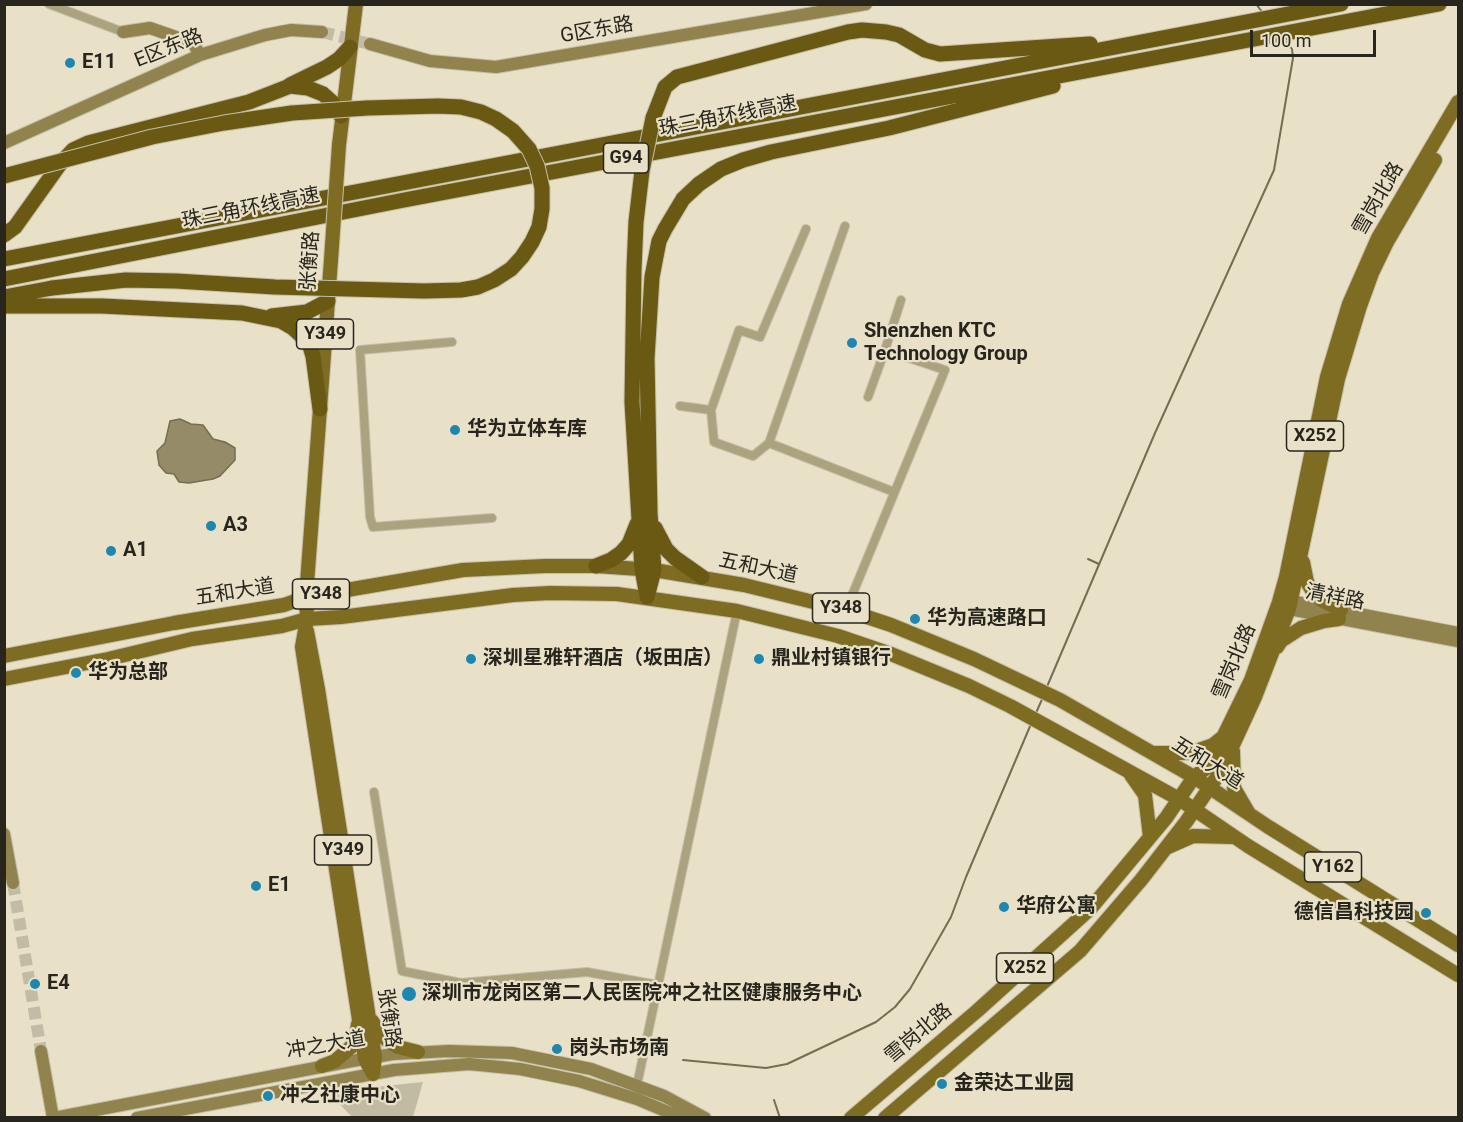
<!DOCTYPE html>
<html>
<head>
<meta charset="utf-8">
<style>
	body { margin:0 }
	#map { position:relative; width:1463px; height:1122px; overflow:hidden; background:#e8e1c8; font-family:Roboto,sans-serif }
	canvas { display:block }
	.frame { position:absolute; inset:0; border:6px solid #28261c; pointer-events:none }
	.scale { position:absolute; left:1250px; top:30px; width:126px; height:27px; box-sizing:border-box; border:3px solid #28261c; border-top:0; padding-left:8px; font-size:18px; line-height:21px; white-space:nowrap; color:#28261c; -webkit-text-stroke:4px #e8e1c8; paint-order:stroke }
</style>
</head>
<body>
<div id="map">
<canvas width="1463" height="1122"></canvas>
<div class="frame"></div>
<div class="scale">100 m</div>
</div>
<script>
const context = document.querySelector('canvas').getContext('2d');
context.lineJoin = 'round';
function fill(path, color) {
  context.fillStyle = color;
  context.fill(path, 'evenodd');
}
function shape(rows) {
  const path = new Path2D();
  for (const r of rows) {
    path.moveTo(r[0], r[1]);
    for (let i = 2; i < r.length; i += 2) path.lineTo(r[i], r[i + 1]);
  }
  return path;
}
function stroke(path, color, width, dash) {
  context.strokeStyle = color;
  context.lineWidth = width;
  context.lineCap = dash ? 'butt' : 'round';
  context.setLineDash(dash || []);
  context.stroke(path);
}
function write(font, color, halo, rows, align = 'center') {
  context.font = font + ' Roboto,"Noto Sans SC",sans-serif';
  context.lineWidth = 4.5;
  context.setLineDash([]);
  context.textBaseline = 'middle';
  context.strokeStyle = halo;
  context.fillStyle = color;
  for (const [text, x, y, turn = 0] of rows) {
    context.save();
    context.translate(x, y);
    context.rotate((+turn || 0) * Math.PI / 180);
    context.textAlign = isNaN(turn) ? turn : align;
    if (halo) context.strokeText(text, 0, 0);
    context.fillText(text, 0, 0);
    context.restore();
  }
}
fill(shape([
	[423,1082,413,1117,352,1117,328,1092]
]), '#c1bba4');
const water = shape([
	[180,419,191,424,203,425,213,439,225,442,235,448,235,460,220,476,213,479,189,483,179,482,174,474,166,473,159,465,157,451,165,443,170,421,180,419]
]);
fill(water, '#958b69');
stroke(water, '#746d52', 1.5);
stroke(shape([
	[1256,4,1263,13],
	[1088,559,1099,564],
	[1046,689,1155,433,1274,170,1293,58,1292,49,1284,39],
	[1036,713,1043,697],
	[683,1060,766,1068,787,1064,876,1022,895,1007,910,989,951,917,966,877,1031,724],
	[774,1100,780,1118]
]), '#746d52', 2);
stroke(shape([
	[322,32,370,44],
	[13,883,41,1051]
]), '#c2bca6', 12, [12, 6]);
const street = shape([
	[49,4,123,32],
	[845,226,769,443,894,492],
	[452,342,360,350,370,517,373,527,492,518],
	[885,350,901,300],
	[680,406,711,410,714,442,753,456,769,443],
	[711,410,739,330,760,337,806,229],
	[846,610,945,370,885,350,868,397],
	[374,792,402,971,461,983,587,972,658,985],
	[637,1085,737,611]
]);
const secondary = shape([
	[123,32,150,28,193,43,200,55],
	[370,44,430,61,496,67,866,4],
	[4,143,200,55,265,35,291,30,322,32],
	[1283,602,1291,601,1458,633],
	[1283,605,1289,609,1458,641],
	[4,834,13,883],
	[41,1051,53,1118],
	[54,1118,352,1061,393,1054,449,1051,512,1053,591,1069,664,1096,705,1118],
	[137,1118,394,1070,469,1064,520,1069,579,1081,637,1099,682,1118]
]);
const primary = shape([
	[339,145,356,4],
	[331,260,306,597,307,619,302,647,365,1059,373,1074],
	[1303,562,1307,582,1313,592,1321,600,1341,610],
	[307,631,318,689,375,1057,373,1074],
	[1277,647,1281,641,1301,628,1324,621,1339,619],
	[4,656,174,623,284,605,306,597,463,570,545,566,596,566,654,570,744,585,846,610,891,625,974,659,1060,700,1194,777,1267,826,1458,945],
	[4,679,108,659,192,639,282,626,307,619,341,617,513,595,550,593,617,594,737,611,838,636,891,654,969,686,1010,706,1179,799,1248,846,1458,975],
	[1233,751,1234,788,1248,812],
	[1153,753,1190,753,1213,745,1223,737],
	[1131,775,1145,795,1150,837],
	[1168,847,1193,836,1233,837],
	[372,1021,381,1035,389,1042,398,1047,418,1052],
	[322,1066,335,1061,351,1047,356,1037,358,1024],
	[851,1118,977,1011,1091,908,1166,818,1194,777,1209,766,1251,680,1279,602,1286,577,1327,377,1349,304,1378,238,1458,102],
	[885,1118,1080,951,1141,880,1186,822,1221,771,1255,697,1289,609,1338,379,1360,306,1372,273,1387,242,1435,160]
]);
const highway = shape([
	[290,85,327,67,339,59,350,47],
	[653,118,665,87,677,77,848,32,862,30,886,32,899,35,925,50,940,54,1090,44],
	[642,171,636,222,634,269,632,402,642,569,646,591],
	[4,235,15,227,60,164,73,150,88,143,249,102,290,86,308,88,323,94,332,102,341,116],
	[4,259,1341,4],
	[4,279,399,201,1439,4],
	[4,297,52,288],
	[4,306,102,306,242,313,281,321,293,328,309,343,313,356,320,409],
	[272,316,307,312,328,301],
	[655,528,666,549,675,558,702,577],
	[596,566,611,560,621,553,629,544,637,524],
	[647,597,654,570,650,513,647,358,652,277,659,241,665,229,683,199,699,184,721,169,743,160,771,152,889,128,1053,86]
]);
stroke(street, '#c5bfa9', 10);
stroke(secondary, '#c5bfa9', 14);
stroke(primary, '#c5bfa9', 16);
stroke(highway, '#c5bfa9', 17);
stroke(street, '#aba27f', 8);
stroke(secondary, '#91834d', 12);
stroke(primary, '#7e6c22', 14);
stroke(highway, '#6a5912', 15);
const primaryBridge = shape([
	[331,260,339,145]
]);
const highwayBridge = shape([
	[642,171,653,118],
	[4,176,152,137,224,123,292,113,367,108,438,106,461,107,481,112,496,119,513,131,529,149,537,166,542,188,542,209,539,227,532,242,522,257,511,269,494,280,478,287,461,290,424,291,275,287,176,281,126,280,52,288]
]);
stroke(primaryBridge, '#c5bfa9', 16, []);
stroke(highwayBridge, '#c5bfa9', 17, []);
stroke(primaryBridge, '#7e6c22', 14);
stroke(highwayBridge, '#6a5912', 15);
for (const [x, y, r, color] of [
	[70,63,6,"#1e87af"],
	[852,343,6,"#1e87af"],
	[455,430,6,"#1e87af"],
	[211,526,6,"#1e87af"],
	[111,551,6,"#1e87af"],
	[915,619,6,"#1e87af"],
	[471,659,6,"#1e87af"],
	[759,659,6,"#1e87af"],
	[76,673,6,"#1e87af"],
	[256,886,6,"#1e87af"],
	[1004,907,6,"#1e87af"],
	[1426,913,6,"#1e87af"],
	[35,984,6,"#1e87af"],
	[409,994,8,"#1e87af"],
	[557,1049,6,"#1e87af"],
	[942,1084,6,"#1e87af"],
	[268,1096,6,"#1e87af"]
]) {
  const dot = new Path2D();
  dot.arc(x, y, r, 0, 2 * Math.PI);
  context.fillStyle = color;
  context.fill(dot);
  stroke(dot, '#e8e1c8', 2);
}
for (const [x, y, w] of [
	[626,158,45],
	[325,334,57],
	[1315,436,57],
	[321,594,57],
	[841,608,57],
	[343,850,57],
	[1333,867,57],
	[1025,968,57]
]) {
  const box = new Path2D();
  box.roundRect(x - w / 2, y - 15, w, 30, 4.5);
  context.fillStyle = '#e8e1c8';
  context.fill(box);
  stroke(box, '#28261c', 1.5);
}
write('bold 18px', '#28261c', null, [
	["G94",626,158],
	["Y349",325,334],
	["X252",1315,436],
	["Y348",321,594],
	["Y348",841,608],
	["Y349",343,850],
	["Y162",1333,867],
	["X252",1025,968]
]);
write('20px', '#28261c', '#e8e1c8', [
	["G区东路",597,31,-10],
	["E区东路",169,49,-22],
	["珠三角环线高速",728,117,-11],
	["雪岗北路",1379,199,-60],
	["珠三角环线高速",251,209,-11],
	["张衡路",311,261,-86],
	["五和大道",758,569,12],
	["五和大道",235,593,-9],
	["清祥路",1335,598,11],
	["雪岗北路",1235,662,-67],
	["五和大道",1207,764,32],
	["张衡路",388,1018,82],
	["雪岗北路",919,1034,-40],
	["冲之大道",326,1046,-10]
]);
write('bold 20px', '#28261c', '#e8e1c8', [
	["E11",82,63],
	["Shenzhen KTC",864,332],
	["Technology Group",864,355],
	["华为立体车库",467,430],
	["A3",223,526],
	["A1",123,551],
	["华为高速路口",927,619],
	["深圳星雅轩酒店（坂田店）",483,659],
	["鼎业村镇银行",771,659],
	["华为总部",88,673],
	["E1",268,886],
	["华府公寓",1016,907],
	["德信昌科技园",1414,913,"right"],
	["E4",47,984],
	["深圳市龙岗区第二人民医院冲之社区健康服务中心",422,994],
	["岗头市场南",569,1049],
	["金荣达工业园",954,1084],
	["冲之社康中心",280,1096]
], 'left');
</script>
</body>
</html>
